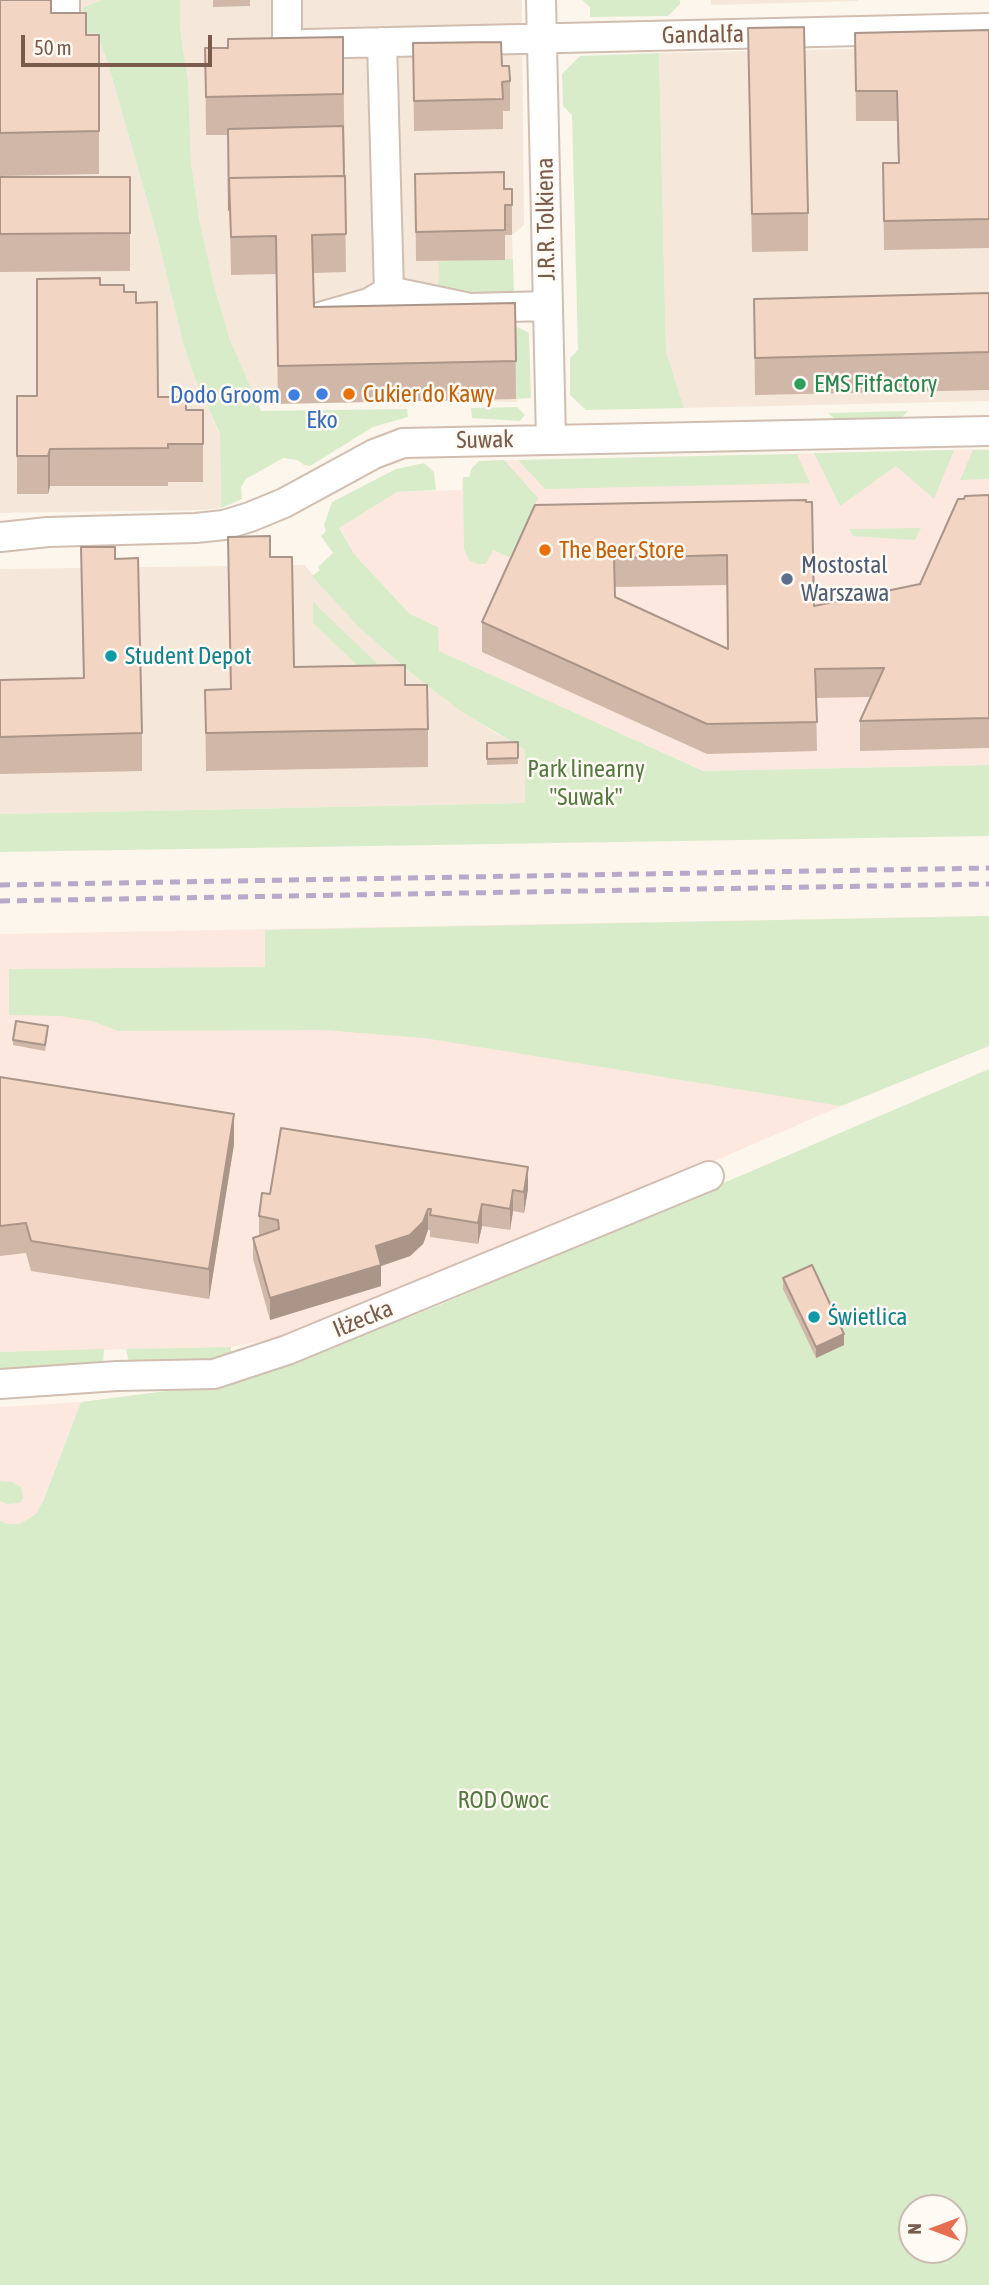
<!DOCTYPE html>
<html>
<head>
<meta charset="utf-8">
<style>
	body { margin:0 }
	#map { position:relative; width:989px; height:2285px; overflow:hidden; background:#fdf6ec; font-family:"Asap Condensed",sans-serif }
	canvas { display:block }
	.north { position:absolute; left:898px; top:2194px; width:70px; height:70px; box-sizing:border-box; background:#fffaf3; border:2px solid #cabbb1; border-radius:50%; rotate:270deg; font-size:19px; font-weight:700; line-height:28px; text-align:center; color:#7a5c4d }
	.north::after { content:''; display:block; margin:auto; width:24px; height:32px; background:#e76f51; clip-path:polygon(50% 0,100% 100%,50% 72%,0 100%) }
	.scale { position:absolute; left:21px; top:35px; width:191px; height:32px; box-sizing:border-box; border:4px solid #7a5c4d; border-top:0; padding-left:9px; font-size:21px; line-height:24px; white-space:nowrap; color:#7a5c4d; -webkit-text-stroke:5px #fffaf3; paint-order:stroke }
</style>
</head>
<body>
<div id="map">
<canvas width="989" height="2285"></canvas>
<div class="north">N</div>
<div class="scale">50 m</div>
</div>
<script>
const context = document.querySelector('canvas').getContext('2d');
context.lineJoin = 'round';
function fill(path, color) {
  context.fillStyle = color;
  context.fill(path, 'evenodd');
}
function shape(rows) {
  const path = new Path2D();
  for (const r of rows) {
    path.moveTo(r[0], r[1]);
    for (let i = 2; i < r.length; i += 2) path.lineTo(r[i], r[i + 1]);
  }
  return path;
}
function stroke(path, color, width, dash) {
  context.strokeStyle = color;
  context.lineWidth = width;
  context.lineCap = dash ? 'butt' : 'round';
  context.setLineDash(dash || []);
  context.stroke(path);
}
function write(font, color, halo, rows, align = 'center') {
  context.font = font + ' "Asap Condensed",sans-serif';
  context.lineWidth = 5;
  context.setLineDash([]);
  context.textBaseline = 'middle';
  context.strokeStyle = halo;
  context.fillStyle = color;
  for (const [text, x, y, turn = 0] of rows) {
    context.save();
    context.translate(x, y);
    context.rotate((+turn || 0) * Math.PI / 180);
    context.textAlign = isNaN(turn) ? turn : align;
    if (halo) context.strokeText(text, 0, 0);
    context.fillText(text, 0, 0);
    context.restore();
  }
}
fill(shape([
	[0,0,101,0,83,8,82,32,96,33,107,60,157,235,183,343,194,376,220,435,221,508,202,510,0,513],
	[180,0,522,0,524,225,512,235,517,402,422,400,256,403,230,340,214,285,200,223,191,162,188,80,180,29],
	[711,0,858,0,858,1,711,5],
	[989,46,989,401,684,408,666,351,659,53],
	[304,565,359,626,407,671,489,729,525,750,525,803,0,814,0,569]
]), '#f5e8da');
fill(shape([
	[989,449,989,765,703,771,438,651,438,627,410,614,355,555,339,527,397,492,462,490,463,477,469,477,472,468,479,461],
	[989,916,989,1046,841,1106,450,1276,279,1338,231,1347,0,1352,0,934],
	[81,1402,41,1505,0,1616,0,1407]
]), '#fde8e0');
fill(shape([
	[101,0,180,0,180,29,188,80,191,162,200,223,214,285,230,340,261,411,407,409,408,417,373,427,310,466,304,465,297,460,283,458,246,479,241,487,242,499,221,508,220,434,194,376,183,343,157,235,107,60,96,33,82,33,83,8],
	[582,0,680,0,680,4,668,16,590,17,590,7],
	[659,53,666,351,684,408,586,410,570,395,570,358,578,350,572,115,563,106,562,74,580,56],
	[513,259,514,297,474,298,438,291,439,261],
	[514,325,529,333,531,398,516,399],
	[517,407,525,415,520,421,472,418,471,408],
	[908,411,899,420,838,422,828,413],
	[954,450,934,499,896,466,840,506,814,453],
	[973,450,989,450,989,479,960,480],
	[797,454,810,483,545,489,518,460],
	[504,460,538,498,511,558,493,550,486,564,478,564,469,560,464,549,463,477,469,477,472,468,479,461],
	[424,463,434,472,436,490,397,492,339,528,355,555,410,614,438,627,439,651,703,771,989,765,989,836,0,852,0,814,525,803,525,750,461,711,408,671,359,627,312,576,320,570,318,567,333,553,321,536,326,531,324,525,332,502,396,469],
	[921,528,915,540,853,536,849,529],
	[313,602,396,682,375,682,313,623],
	[989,916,989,1046,841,1106,424,1038,323,1030,118,1031,92,1021,60,1016,9,1015,9,969,265,967,265,930],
	[989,1069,989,2285,0,2285,0,1521,8,1524,20,1524,36,1514,43,1501,81,1402,228,1383,435,1307],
	[912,2208,954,2208,954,2250,912,2250],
	[231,1347,231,1357,228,1362,129,1362,126,1349],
	[104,1349,103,1363,99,1365,0,1372,0,1352],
	[0,1481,12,1482,21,1487,23,1498,20,1503,7,1504,0,1501]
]), '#d8ecc9');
const street = shape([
	[65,0,65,23],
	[287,0,287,44],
	[541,0,551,439],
	[382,42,389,291],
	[305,44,989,28],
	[320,317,369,303,389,291,470,308,548,306],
	[0,537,48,532,196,528,224,525,250,517,284,503,374,454,403,443,989,431],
	[0,1384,117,1376,214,1374,287,1350,709,1176]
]);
stroke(street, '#d1beb0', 32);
stroke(street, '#fff', 28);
stroke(shape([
	[0,885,989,868],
	[0,901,989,884]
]), '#b9a8c9', 5, [10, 7]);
fill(shape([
	[0,0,51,13,86,35,99,35,99,174,0,176],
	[213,0,250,0,250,6,213,7],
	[748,28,808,213,808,251,752,252],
	[989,30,989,248,884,250,883,163,898,163,897,121,856,121,855,33],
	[343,37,346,272,313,273,314,307,515,303,516,399,278,404,276,274,231,275,228,135,206,135,205,48,228,48],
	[413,43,502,66,510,79,510,111,503,111,503,129,414,131],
	[415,174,504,189,512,189,512,235,505,235,505,260,416,261],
	[0,177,130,177,130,271,0,272],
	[100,285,124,292,136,303,158,397,181,400,186,410,203,410,203,482,168,482,168,486,50,486,48,494,17,494,17,396,37,396],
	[989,293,989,390,755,395,754,299],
	[989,495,989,748,860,751,860,721,870,697,816,698,817,751,707,754,482,652,482,622,535,505,806,500,814,606,920,584],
	[727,585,728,648,615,597,614,587],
	[228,537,270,557,294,667,405,685,428,729,428,767,206,771,205,690,230,689],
	[81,547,115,559,142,733,142,771,0,774,0,680,83,678],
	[518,742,518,764,487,765,487,743],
	[48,1032,45,1051,13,1045,13,1040],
	[0,1077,234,1144,209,1299,31,1271,26,1253,0,1256],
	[528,1189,524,1213,513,1211,510,1230,482,1226,478,1244,430,1237,430,1230,428,1230,423,1244,410,1256,381,1266,381,1286,270,1320,253,1259,253,1238,259,1236,259,1216,270,1194],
	[783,1278,844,1345,816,1358,783,1289]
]), '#d1b7a8');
fill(shape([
	[50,449,50,486,48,494,48,456],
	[234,1114,234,1144,209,1299,209,1269],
	[528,1167,528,1189,524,1213,524,1192],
	[513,1190,513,1211,510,1230,510,1209],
	[482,1204,482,1226,478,1244,478,1223],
	[428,1209,428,1230,423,1244,410,1256,381,1266,381,1286,270,1320,270,1298,376,1246],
	[844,1334,844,1345,816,1358,816,1347]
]), '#aa9588');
const building = shape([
	[0,0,51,0,51,13,86,13,86,35,99,35,99,131,0,133,0,0],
	[804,27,808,213,752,214,748,28,804,27],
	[989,30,989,219,884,221,883,163,899,163,897,91,856,91,855,33,989,30],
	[343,37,343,94,206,97,205,48,228,48,228,39,343,37],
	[501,42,502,66,509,66,510,79,510,81,502,82,503,99,414,101,413,43,501,42],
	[343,126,344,176,229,178,229,210,228,129,343,126],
	[504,172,504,189,512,189,512,205,505,205,505,230,416,232,415,174,504,172],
	[345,176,346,234,312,235,314,307,515,303,516,361,278,366,276,236,231,237,229,178,345,176],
	[0,177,130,177,130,233,0,234,0,177],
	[100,278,100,285,124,285,124,292,136,292,136,303,157,302,158,397,181,397,181,400,186,400,186,410,203,410,203,444,168,444,168,448,50,449,48,456,17,456,17,396,37,396,37,279,100,278],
	[989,293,989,352,755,358,754,299,989,293],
	[989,495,989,718,860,721,884,668,815,669,817,722,707,724,482,622,535,505,806,500,806,502,812,502,814,606,920,584,958,499,964,499,965,496,989,495],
	[727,555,728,649,615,597,614,558,727,555],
	[270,536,270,557,292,557,294,667,405,665,405,685,427,685,428,729,206,733,205,690,231,689,228,537,270,536],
	[81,547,115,547,115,559,138,558,142,733,0,737,0,680,84,678,81,547],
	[518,742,518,758,487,759,487,743,518,742],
	[16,1021,48,1026,45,1045,13,1040,16,1021],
	[0,1077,234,1114,209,1269,31,1241,26,1223,0,1226,0,1077],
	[281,1128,528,1167,524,1192,513,1190,510,1209,482,1204,478,1223,430,1215,431,1209,428,1209,423,1222,410,1235,376,1246,381,1265,270,1298,253,1238,279,1229,278,1220,259,1216,262,1193,270,1194,281,1128],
	[812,1265,844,1334,816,1347,783,1278,812,1265]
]);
fill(building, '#f3d5c3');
stroke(building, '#aa9588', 2);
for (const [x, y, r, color] of [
	[800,384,7,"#2e9e5b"],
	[322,394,7,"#3f7fe0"],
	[349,394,7,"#e8710a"],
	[294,395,7,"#3f7fe0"],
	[545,550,7,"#e8710a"],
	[787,579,7,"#5c6f8a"],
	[111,656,7,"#0f9aa8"],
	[814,1317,7,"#0f9aa8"]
]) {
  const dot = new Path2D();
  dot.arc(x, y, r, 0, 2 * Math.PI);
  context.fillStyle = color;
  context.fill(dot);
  stroke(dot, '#fffaf3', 2.5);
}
write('24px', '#7a5c4d', '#fffaf3', [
	["Gandalfa",703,35,-1],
	["J.R.R. Tolkiena",546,219,-91],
	["Suwak",485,440,-1],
	["Iłżecka",363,1319,-22]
]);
write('24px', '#27864d', '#fffaf3', [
	["EMS Fitfactory",814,384]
], 'left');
write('24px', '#c56008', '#fffaf3', [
	["Cukier do Kawy",363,394],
	["The Beer Store",559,550]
], 'left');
write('24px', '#366cbe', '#fffaf3', [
	["Dodo Groom",280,395],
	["Eko",322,420,"center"]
], 'right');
write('24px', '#4e5e75', '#fffaf3', [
	["Mostostal",801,565],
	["Warszawa",801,593]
], 'left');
write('24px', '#0d838f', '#fffaf3', [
	["Student Depot",125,656],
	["Świetlica",828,1317]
], 'left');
write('24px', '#537a41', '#fffaf3', [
	["Park linearny",586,769],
	["\"Suwak\"",586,797],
	["ROD Owoc",503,1800]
]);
</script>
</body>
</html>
